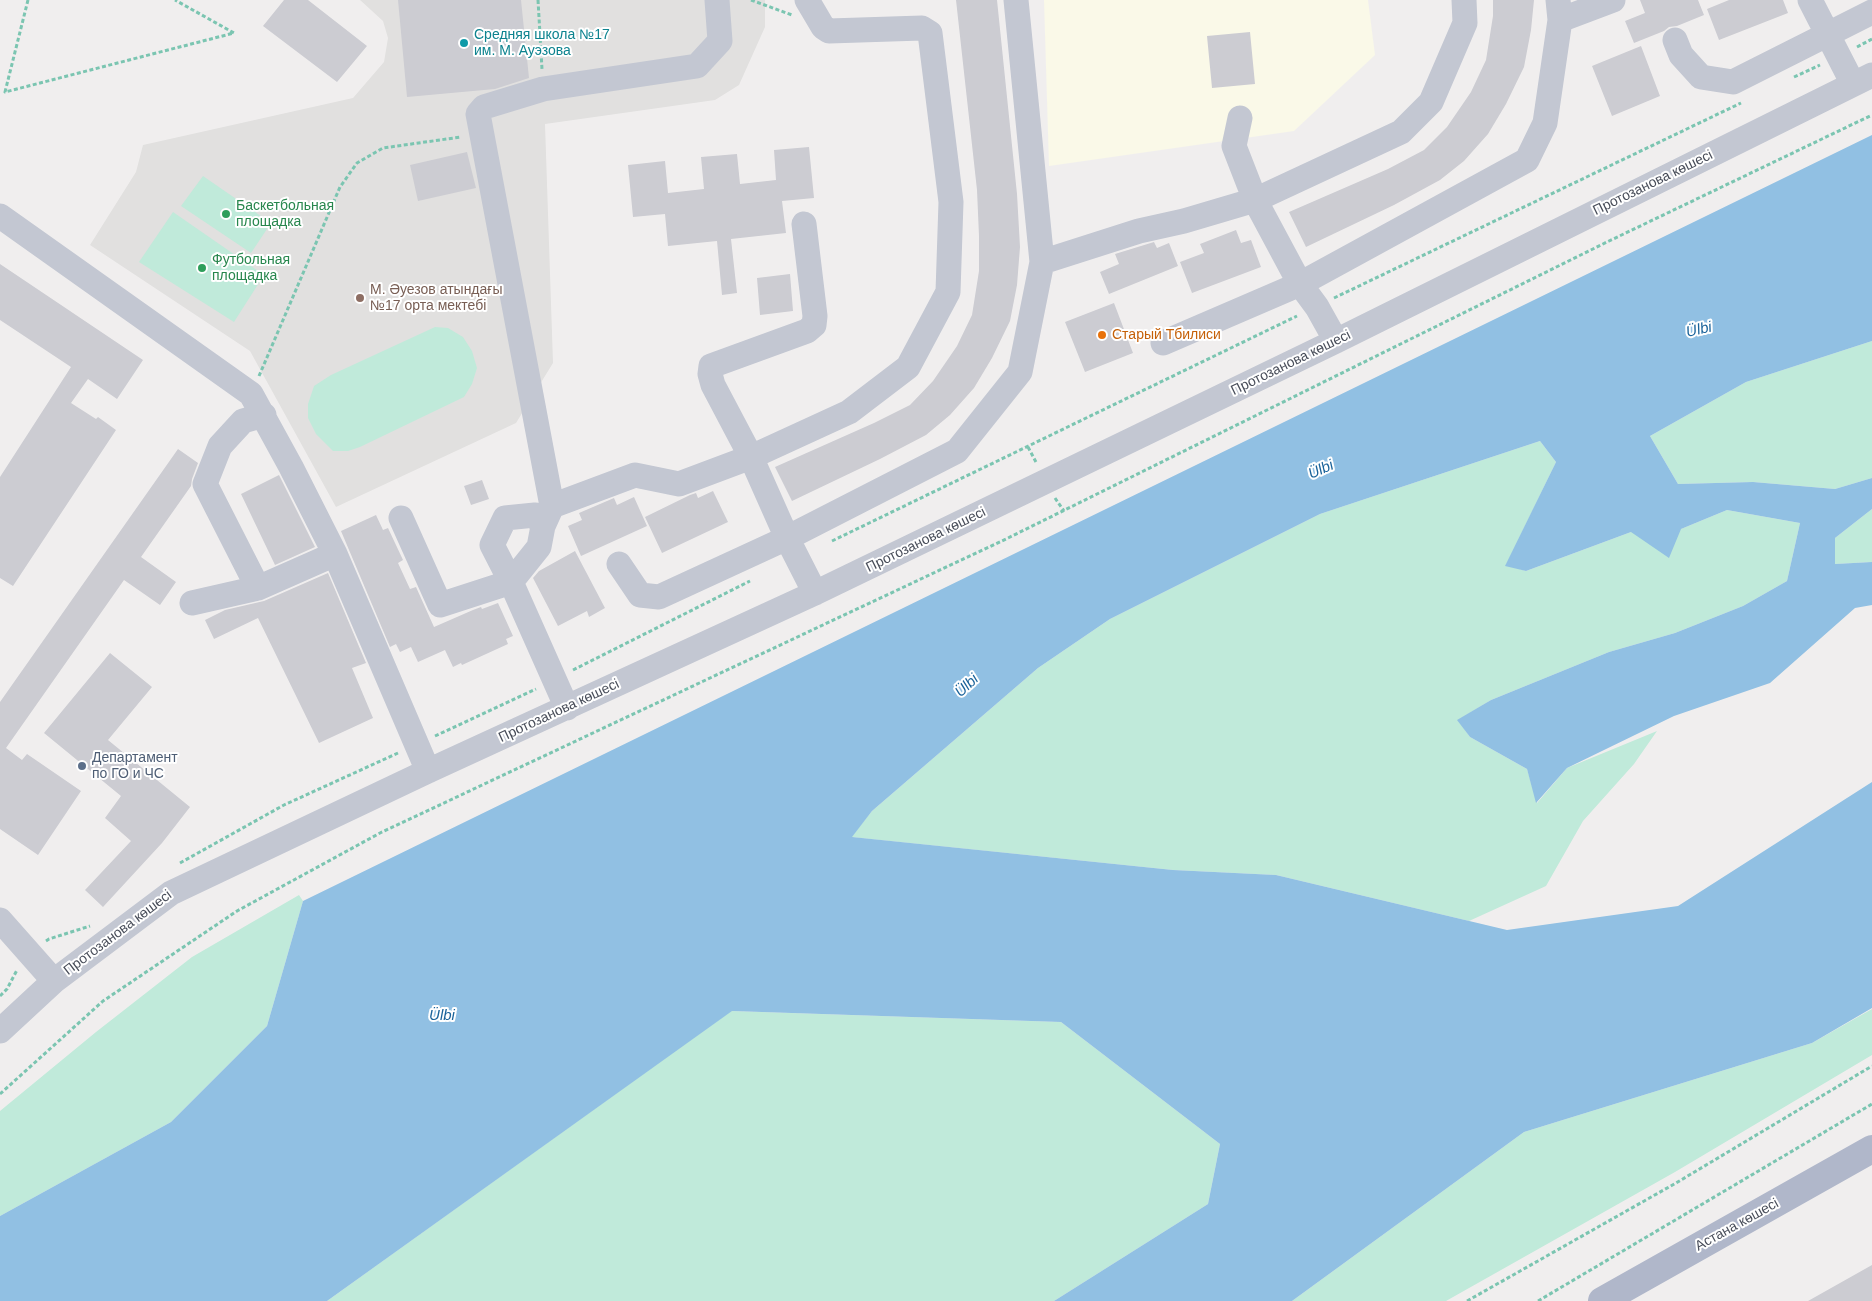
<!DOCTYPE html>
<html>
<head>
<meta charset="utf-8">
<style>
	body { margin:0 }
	canvas { display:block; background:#f0eeee }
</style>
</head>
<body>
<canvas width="1872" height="1301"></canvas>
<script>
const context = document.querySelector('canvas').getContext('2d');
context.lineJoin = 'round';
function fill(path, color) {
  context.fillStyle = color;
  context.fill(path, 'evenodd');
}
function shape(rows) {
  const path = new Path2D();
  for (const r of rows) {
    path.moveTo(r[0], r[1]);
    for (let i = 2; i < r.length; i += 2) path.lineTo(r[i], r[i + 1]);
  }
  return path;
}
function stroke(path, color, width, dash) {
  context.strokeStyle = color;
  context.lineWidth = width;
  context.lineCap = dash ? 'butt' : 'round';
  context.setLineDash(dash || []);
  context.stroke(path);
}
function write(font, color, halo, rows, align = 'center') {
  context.font = font + ' Helvetica,sans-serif';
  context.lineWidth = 4;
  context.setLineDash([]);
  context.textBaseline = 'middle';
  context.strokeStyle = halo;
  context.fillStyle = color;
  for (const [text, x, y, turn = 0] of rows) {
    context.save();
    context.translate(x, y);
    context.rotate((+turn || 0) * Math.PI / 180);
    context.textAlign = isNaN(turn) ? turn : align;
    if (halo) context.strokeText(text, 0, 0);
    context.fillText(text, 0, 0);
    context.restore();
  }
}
fill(shape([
	[1044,0,1368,0,1375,55,1294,131,1049,166]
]), '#faf9e8');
fill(shape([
	[360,0,765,0,765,27,739,85,715,100,545,124,553,363,516,423,336,507,250,351,90,245,136,172,143,145,353,98,384,62,388,38,383,21]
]), '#e1e0df');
fill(shape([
	[203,176,271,223,251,253,181,206],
	[173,212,264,275,234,322,139,262],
	[435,327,448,328,463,337,472,351,477,368,472,384,464,397,360,447,348,451,333,451,316,434,308,418,308,404,314,386,331,375],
	[1872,341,1872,478,1835,489,1753,482,1678,484,1650,436,1746,382],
	[1540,441,1556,462,1506,565,1526,571,1631,532,1681,529,1727,510,1800,523,1787,581,1743,606,1675,633,1609,652,1491,700,1458,720,1470,737,1527,769,1537,803,1567,768,1657,731,1634,764,1583,821,1546,886,1469,921,1276,875,1173,870,851,837,872,811,1038,668,1110,619,1320,514],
	[1872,509,1872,562,1835,564,1835,538],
	[299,895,303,901,267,1026,171,1122,0,1216,0,1111,96,1032,192,957],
	[1872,1009,1872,1055,1675,1172,1446,1301,1292,1301,1524,1132,1812,1043],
	[731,1011,1061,1022,1220,1144,1208,1204,1054,1301,327,1301]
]), '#c0eada');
fill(shape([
	[1872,135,1872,341,1746,382,1650,436,1678,484,1753,482,1835,489,1872,478,1872,509,1835,538,1835,564,1872,562,1872,605,1855,608,1770,683,1674,716,1567,768,1536,803,1527,769,1470,737,1457,720,1491,700,1609,652,1675,633,1743,606,1787,581,1800,523,1727,510,1681,529,1669,558,1631,532,1526,571,1505,566,1556,462,1540,441,1320,514,1110,619,1038,668,872,811,852,837,1173,870,1276,875,1507,930,1678,906,1872,782,1872,1008,1812,1043,1524,1132,1292,1301,1054,1301,1208,1204,1220,1144,1061,1022,732,1011,327,1301,0,1301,0,1216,171,1122,267,1026,303,901]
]), '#91c0e3');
fill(shape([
	[284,0,308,0,367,46,337,82,263,26],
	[398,0,521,0,529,78,495,89,407,97],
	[956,0,997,0,1017,194,1020,247,1017,285,1010,321,992,358,974,388,950,415,926,435,880,459,792,501,775,467,874,423,910,405,933,381,957,346,972,315,979,271,979,236,977,190],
	[1493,0,1534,0,1531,30,1524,67,1506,104,1488,134,1464,161,1440,180,1394,205,1306,247,1289,212,1388,169,1424,150,1447,127,1471,92,1486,60,1493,16],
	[1640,0,1698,0,1704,15,1677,26,1669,27,1664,31,1634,43,1625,21,1645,13],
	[1729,0,1783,0,1788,13,1719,40,1707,9],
	[1250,32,1255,84,1212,88,1207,36],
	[1641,46,1660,96,1612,116,1592,66],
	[809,147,814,198,782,201,786,233,731,239,737,293,722,295,717,241,668,246,665,214,633,217,628,165,665,161,668,193,704,189,701,157,737,154,740,184,776,180,774,150],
	[467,152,476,188,418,201,410,165],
	[1236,230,1241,243,1251,240,1261,267,1192,293,1180,262,1204,253,1200,244],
	[1154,242,1157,248,1169,243,1178,266,1109,294,1100,272,1119,264,1115,254],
	[0,264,143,360,117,399,88,379,71,403,96,419,98,417,116,430,13,586,0,578,0,477,71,367,0,320],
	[790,274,793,311,760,315,757,278],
	[1114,303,1133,353,1085,372,1065,322],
	[178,449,198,463,192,479,191,486,141,557,176,582,160,605,124,580,6,748,22,760,27,754,81,791,38,855,0,829,0,702],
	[279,475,315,547,275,565,241,494],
	[482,480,489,499,471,505,464,486],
	[713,491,728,522,662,553,645,517,690,495,696,493,698,498],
	[634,497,647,526,581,556,568,526,582,520,579,513,614,498,617,505],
	[376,515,383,530,388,528,403,560,398,563,410,589,416,587,434,627,473,610,481,607,482,609,498,603,513,636,506,639,508,644,462,665,461,663,453,667,445,650,418,662,411,647,400,652,396,644,390,647,341,531],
	[575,551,605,608,589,617,587,611,558,626,533,578,539,571],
	[328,573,366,663,352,668,373,718,319,743,258,618,214,639,205,620,225,610,264,601],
	[110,653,152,687,108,740,190,807,162,843,103,907,85,890,131,841,105,818,121,796,44,733],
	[1872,1265,1872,1301,1808,1301]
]), '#ccccd2');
stroke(shape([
	[28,0,5,92,234,33,175,0],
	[538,0,542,69],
	[751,0,792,15],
	[1857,47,1872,39],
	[1794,77,1820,65],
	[1334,298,1741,103],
	[259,376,340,187,357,163,383,148,461,137],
	[1028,447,1037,464],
	[1055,498,1064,511],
	[832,541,1297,316],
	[573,670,750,581],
	[435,736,536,689],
	[180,863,284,805,398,753],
	[46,941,49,939,90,926],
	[0,996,7,989,17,970],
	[0,1094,103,1001,237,911,380,833,1006,539,1609,241,1872,115],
	[1467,1301,1676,1183,1872,1066],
	[1538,1301,1872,1104]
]), '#7bc5b1', 3, [4, 2.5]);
stroke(shape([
	[807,0,823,27,829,31,922,28,930,33,951,202,948,292,908,367,849,412,751,457,787,538,815,593],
	[1810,0,1853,84],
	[1560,20,1613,0],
	[1675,40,1681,55,1701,77,1733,82,1872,12],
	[0,216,251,394,291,467,335,554,428,771],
	[1042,262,1139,231,1184,221,1255,200,1234,146,1240,118],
	[1336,341,1317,307,1300,284,1255,200,1401,132,1431,102,1465,23,1464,0],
	[1163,343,1300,284,1527,160,1545,123,1560,20,1558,0],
	[552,506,478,114,484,107,543,89,697,66,720,41,717,0],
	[401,518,440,605,511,582,492,545,505,518,535,515,543,526],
	[619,564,640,595,659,597,787,538,957,451,1020,372,1042,262,1016,0],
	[258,588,205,484,220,446,243,421,264,415],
	[192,603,258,588,335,554],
	[567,708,511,582,539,547,543,526,552,506,635,475,679,484,751,457,713,385,710,374,711,366,807,331,814,325,815,316,804,224],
	[0,920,54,981],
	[0,1031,54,981,171,893,428,771,815,593,1336,341,1872,75]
]), '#c3c7d2', 25);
stroke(shape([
	[1602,1301,1872,1149]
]), '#b0b7ca', 28);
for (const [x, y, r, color] of [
	[464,43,5,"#0f9aa8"],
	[226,214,5,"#2e9e5b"],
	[202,268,5,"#2e9e5b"],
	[360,298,5,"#8d6e63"],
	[1102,335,5,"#e8710a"],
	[82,766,5,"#5c6f8a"]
]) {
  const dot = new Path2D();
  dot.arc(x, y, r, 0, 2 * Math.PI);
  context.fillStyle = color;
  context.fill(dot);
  stroke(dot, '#fff', 2);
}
write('14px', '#0d838f', '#fff', [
	["Средняя школа №17",474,35],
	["им. М. Ауэзова",474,51]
], 'left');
write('14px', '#484d59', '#fff', [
	["Протозанова көшесі",1653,183,-26],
	["Протозанова көшесі",1291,363,-26],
	["Протозанова көшесі",926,540,-26],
	["Протозанова көшесі",559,711,-25],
	["Протозанова көшесі",118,933,-37],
	["Астана көшесі",1737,1225,-29]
]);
write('14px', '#27864d', '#fff', [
	["Баскетбольная",236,206],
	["площадка",236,222],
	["Футбольная",212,260],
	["площадка",212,276]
], 'left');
write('14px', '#785e54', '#fff', [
	["М. Әуезов атындағы",370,290],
	["№17 орта мектебі",370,306]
], 'left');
write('14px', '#c56008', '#fff', [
	["Старый Тбилиси",1112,335]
], 'left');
write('14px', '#4e5e75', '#fff', [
	["Департамент",92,758],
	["по ГО и ЧС",92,774]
], 'left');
write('italic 15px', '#1a639a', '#fff', [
	["Ülbi",1699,330,-13],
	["Ülbi",1321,470,-24],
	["Ülbi",967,686,-43],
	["Ülbi",442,1016]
]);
</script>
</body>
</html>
